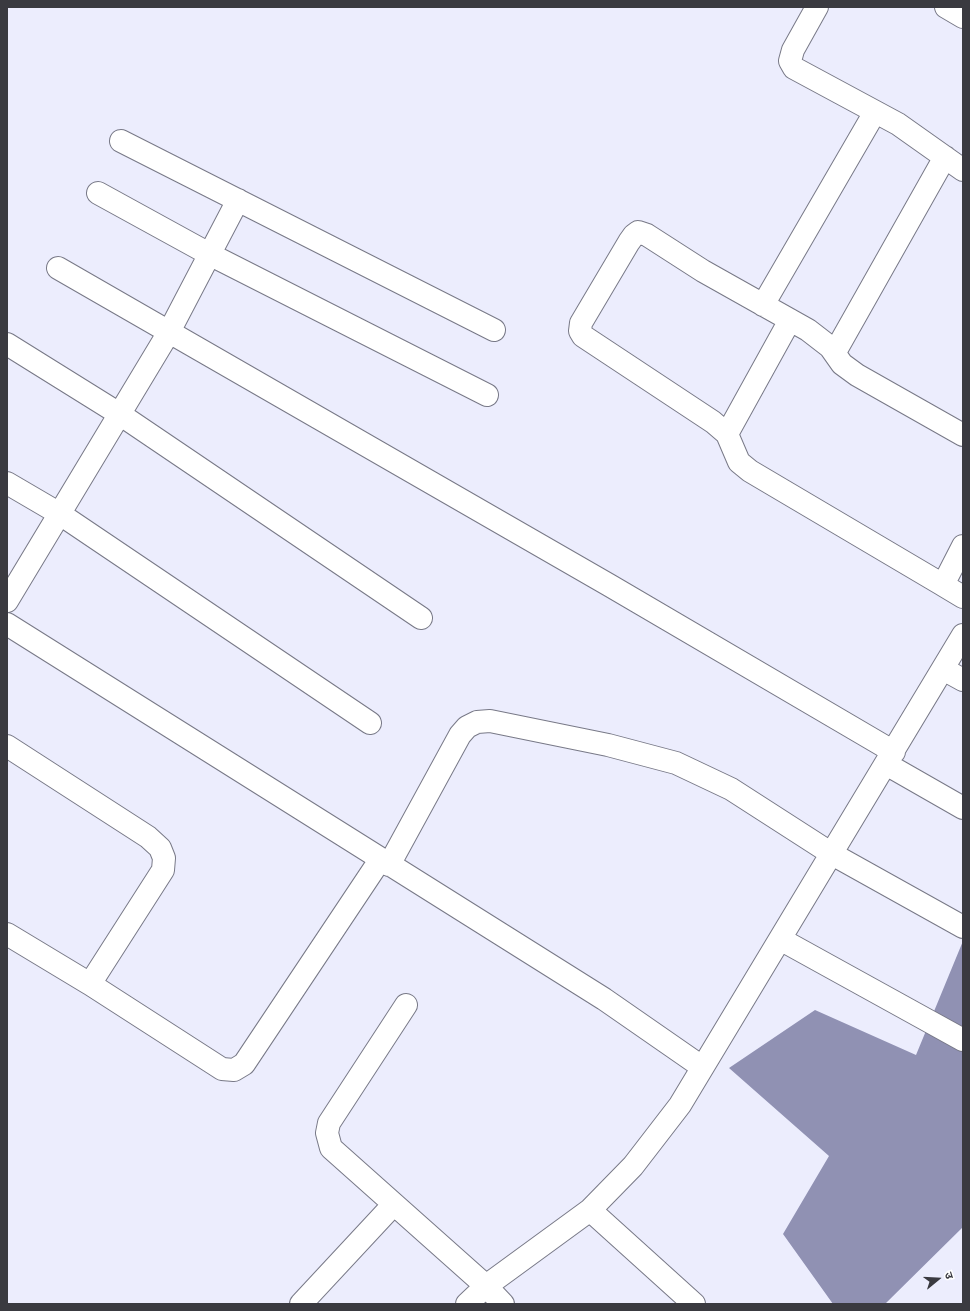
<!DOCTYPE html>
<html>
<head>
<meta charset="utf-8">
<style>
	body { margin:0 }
	#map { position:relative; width:970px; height:1311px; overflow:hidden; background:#ecedfd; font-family:Mulish,"Noto Sans Devanagari",sans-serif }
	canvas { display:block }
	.frame { position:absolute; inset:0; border:8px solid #3a3a40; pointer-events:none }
	.north { position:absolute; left:918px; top:1259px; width:40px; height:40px; -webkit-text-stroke:3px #fff; paint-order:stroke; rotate:72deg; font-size:11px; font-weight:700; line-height:16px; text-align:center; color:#3a3a40 }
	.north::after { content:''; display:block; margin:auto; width:14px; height:18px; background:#3a3a40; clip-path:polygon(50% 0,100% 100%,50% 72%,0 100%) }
</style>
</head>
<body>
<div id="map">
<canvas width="970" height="1311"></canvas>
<div class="frame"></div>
<div class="north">उ</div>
</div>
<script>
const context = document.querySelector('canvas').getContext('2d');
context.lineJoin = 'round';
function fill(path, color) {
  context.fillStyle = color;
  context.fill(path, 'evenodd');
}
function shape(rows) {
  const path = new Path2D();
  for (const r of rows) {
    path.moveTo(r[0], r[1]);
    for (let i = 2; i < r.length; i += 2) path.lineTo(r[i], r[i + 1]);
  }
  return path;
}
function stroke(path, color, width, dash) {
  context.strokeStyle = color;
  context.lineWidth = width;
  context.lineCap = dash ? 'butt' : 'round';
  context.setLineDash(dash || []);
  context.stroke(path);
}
fill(shape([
	[963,941,963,1227,885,1304,833,1304,783,1234,829,1156,729,1068,815,1010,916,1055]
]), '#9091b3');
const street = shape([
	[817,7,793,50,790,61,794,68,898,124,963,170],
	[946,7,963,17],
	[121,141,494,330],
	[98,193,211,255,487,395],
	[58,268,609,585,894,752],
	[763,305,875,112],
	[7,344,121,415,421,618],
	[835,352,945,157],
	[727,434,790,320],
	[7,483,60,514,370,723],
	[963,546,943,585,963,597],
	[943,585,750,471,739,462,727,434,713,422,583,336,580,331,581,323,629,242,634,235,638,232,647,235,703,271,808,330,830,347,842,364,857,375,963,435],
	[7,601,169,332,238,200],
	[7,624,604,999,702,1067],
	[943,669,963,680],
	[7,746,148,837,160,848,164,858,163,870,90,984],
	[886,764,963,808],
	[389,865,460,735,467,727,477,722,490,721,608,745,676,763,731,789,832,854,963,927],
	[7,934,90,984,222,1069,234,1070,244,1064,380,860],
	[780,939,963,1040],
	[406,1005,329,1123,327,1133,331,1148,486,1286,503,1304],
	[590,1210,694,1304],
	[301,1304,394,1204],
	[467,1304,486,1286,590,1210,633,1166,680,1105,963,635]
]);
stroke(street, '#787987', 24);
stroke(street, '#fff', 22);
</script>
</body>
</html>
